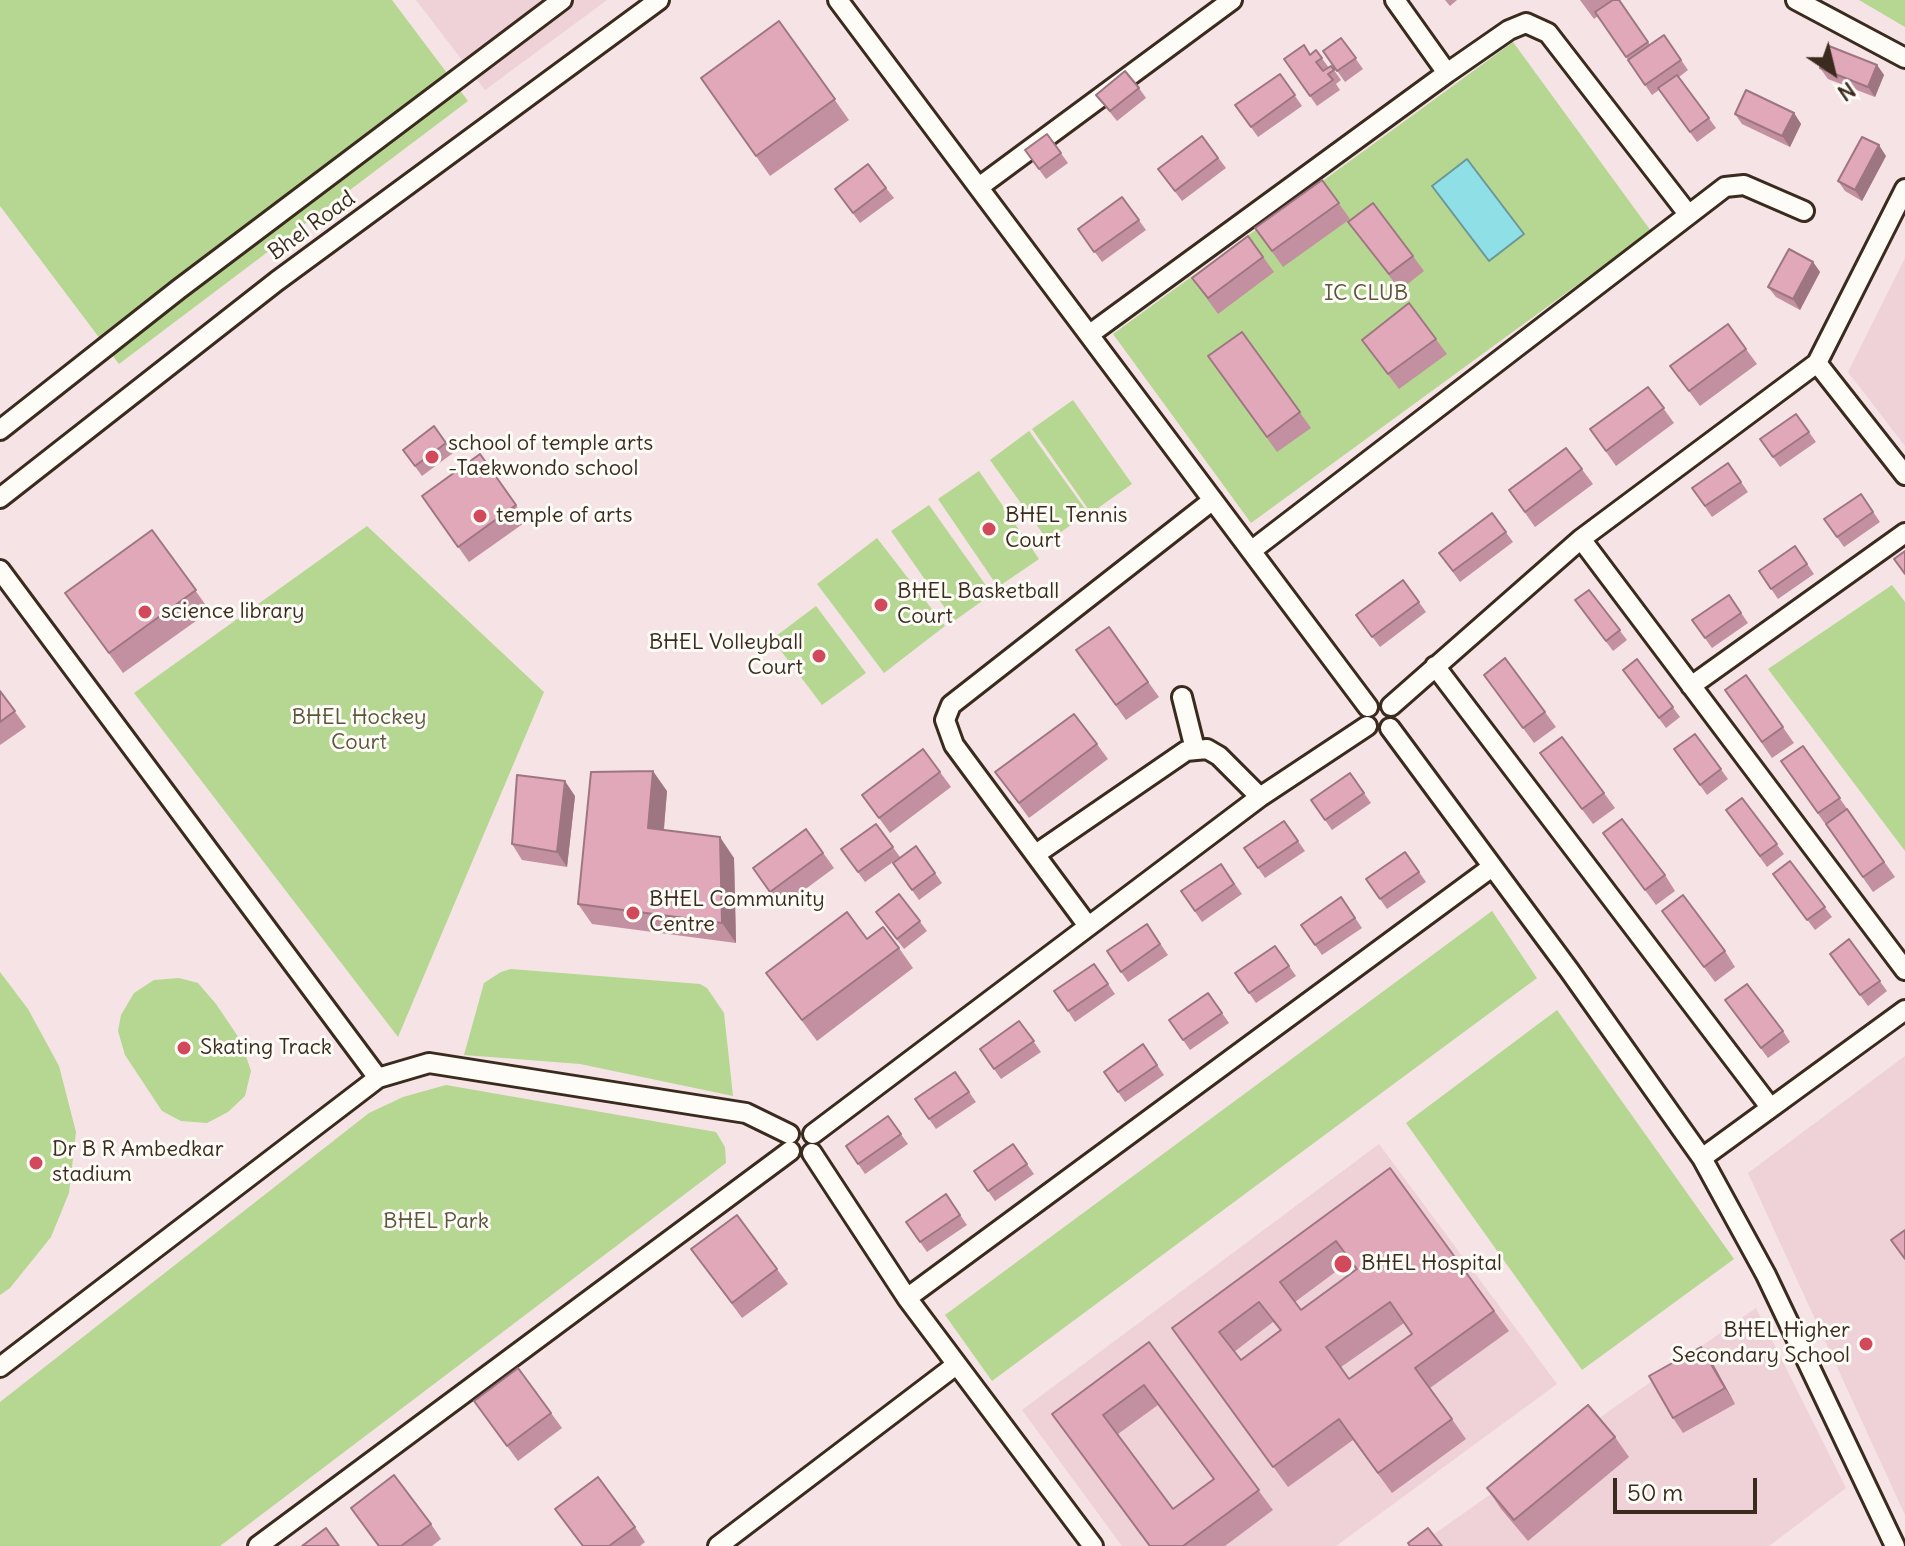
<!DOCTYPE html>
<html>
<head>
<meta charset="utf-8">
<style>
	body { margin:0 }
	#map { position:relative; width:1905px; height:1546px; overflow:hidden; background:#f5e3e5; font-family:Delius,sans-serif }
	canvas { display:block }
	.north { position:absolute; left:1793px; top:32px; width:80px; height:80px; -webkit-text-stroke:6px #fdfcf7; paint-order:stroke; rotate:145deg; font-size:22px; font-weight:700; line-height:32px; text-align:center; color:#3b2a1e }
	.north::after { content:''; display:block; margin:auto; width:28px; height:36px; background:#3b2a1e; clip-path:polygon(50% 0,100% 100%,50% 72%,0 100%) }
	.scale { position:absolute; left:1613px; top:1478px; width:144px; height:36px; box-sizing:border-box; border:4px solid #3b2a1e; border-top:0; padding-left:10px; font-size:24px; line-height:28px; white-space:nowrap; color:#3b2a1e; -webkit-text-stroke:6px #fdfcf7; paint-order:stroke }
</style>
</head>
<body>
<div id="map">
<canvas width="1905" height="1546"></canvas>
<div class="north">N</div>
<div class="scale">50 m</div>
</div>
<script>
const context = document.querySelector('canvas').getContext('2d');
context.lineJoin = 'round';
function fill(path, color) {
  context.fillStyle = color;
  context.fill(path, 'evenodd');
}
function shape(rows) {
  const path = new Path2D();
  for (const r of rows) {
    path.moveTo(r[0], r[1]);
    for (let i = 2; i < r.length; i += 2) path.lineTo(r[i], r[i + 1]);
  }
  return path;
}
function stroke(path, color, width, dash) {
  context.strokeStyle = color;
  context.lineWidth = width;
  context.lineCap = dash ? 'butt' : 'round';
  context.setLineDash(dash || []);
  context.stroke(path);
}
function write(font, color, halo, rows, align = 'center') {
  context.font = font + ' Delius,sans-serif';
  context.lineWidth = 6;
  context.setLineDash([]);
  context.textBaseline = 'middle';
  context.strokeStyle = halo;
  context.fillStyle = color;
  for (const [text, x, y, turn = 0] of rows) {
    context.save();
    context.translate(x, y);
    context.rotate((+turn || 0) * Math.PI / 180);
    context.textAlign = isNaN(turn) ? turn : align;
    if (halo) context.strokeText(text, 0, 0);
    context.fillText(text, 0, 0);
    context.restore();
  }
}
fill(shape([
	[416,0,607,0,485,90],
	[1905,258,1905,446,1848,372],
	[1905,1056,1905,1515,1748,1173],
	[1379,1144,1557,1384,1336,1546,1122,1546,1022,1410],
	[1756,1308,1846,1488,1769,1546,1417,1546]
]), '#efd1d8');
fill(shape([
	[0,0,392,0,468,101,119,364,0,206],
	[1859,0,1905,0,1905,27],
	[1513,42,1651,231,1251,523,1113,334],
	[1073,400,1132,484,1091,513,1032,429],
	[1029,431,1088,513,1048,541,990,460],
	[979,471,1039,559,998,587,938,499],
	[929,505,992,594,954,621,891,531],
	[367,526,544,692,398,1037,134,693],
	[877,538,945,626,884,673,817,584],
	[1892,585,1905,602,1905,851,1768,669],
	[816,606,866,673,822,705,772,639],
	[1492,911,1537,978,992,1381,945,1315],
	[511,969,700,984,707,988,724,1013,733,1096,580,1064,464,1055,484,983,501,972],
	[0,972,28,1009,59,1066,76,1132,69,1193,51,1237,10,1288,0,1295],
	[179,978,198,983,216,1004,241,1041,251,1071,245,1096,228,1112,207,1123,181,1121,162,1111,125,1055,118,1031,121,1015,134,993,154,980],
	[1557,1010,1734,1259,1582,1370,1406,1123],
	[446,1085,716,1132,725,1147,726,1163,220,1546,0,1546,0,1402,369,1113,403,1097]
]), '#b5d791');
const water = shape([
	[1467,159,1524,234,1489,261,1432,186,1467,159]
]);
fill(water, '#8ee0e6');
stroke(water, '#6d9796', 2);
const minor = shape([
	[838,0,1368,707],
	[1395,0,1447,73],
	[1796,0,1905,58],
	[979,187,1232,0],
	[1090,334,1447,73,1509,30,1526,23,1548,33,1688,214],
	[1817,363,1905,475],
	[0,430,179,289,562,0],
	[0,498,277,281,659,0],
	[1581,539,1905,970],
	[1251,551,1725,187,1744,185,1804,211],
	[0,570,378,1078],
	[1435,666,1770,1107],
	[1691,686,1905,533],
	[1182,697,1195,749],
	[1391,706,1581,539,1817,363,1905,189],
	[1390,728,1569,970,1702,1158,1766,1275,1895,1546],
	[1036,854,1186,751,1207,749,1219,756,1260,797],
	[1088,926,954,745,945,720,951,705,1213,500],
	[813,1134,1260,797,1367,726],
	[812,1153,907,1298,1093,1546],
	[1702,1158,1905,1010],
	[907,1298,1492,867],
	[0,1367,378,1078,429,1063,746,1113,789,1134],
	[258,1546,790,1151],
	[718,1546,956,1365]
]);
stroke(minor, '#3b2a1e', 24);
stroke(minor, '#fdfcf7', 18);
fill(shape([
	[1445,0,1457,0,1450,6],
	[1580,0,1621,0,1619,1,1650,45,1664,35,1688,70,1679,77,1716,128,1697,142,1659,90,1652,95,1598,16,1594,19],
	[779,21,849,120,770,176,701,78],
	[1341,38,1363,69,1345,82,1323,51],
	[1316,50,1329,68,1331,66,1341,80,1336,84,1340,90,1317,106,1284,59,1310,55],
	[1877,65,1884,75,1875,97,1828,79,1820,68],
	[1280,74,1302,106,1258,137,1235,105],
	[1139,88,1146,98,1117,121,1096,95],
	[1794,113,1801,124,1790,147,1742,124,1735,114],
	[1047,134,1068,163,1046,179,1025,150],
	[1202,136,1226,168,1182,201,1158,169],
	[1886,156,1862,201,1845,191,1838,181],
	[1322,180,1350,219,1283,267,1255,228],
	[886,188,894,198,860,223,835,189],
	[1122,197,1146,230,1102,262,1078,229],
	[1348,222,1413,256,1424,271,1400,290],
	[1248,236,1274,272,1218,314,1192,278],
	[1813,262,1820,272,1800,310,1776,297,1768,287],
	[1409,303,1447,354,1399,389,1362,340],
	[1242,332,1311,428,1277,452,1208,356],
	[1746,349,1757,364,1700,406,1670,366],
	[1648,387,1674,423,1616,466,1590,429],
	[1796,414,1816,442,1780,467,1760,439],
	[446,443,453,453,422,476,403,450],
	[1566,448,1593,484,1535,527,1509,490],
	[480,454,527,521,469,562,422,496],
	[1728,463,1748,492,1712,517,1692,488],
	[1861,494,1880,522,1844,547,1824,519],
	[1492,513,1513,542,1460,582,1439,553],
	[152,530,210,611,123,673,65,593],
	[1795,546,1814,574,1778,599,1759,571],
	[1403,580,1426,612,1380,647,1356,615],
	[1589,590,1627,640,1613,651,1575,600],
	[1729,595,1748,623,1712,648,1692,620],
	[1109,627,1159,697,1126,720,1076,650],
	[1505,658,1556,727,1534,743,1484,675],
	[1637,659,1680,717,1666,728,1623,670],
	[1746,675,1794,743,1772,758,1725,690],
	[0,691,26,727,0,745],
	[1695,734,1728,779,1707,795,1674,749],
	[1097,744,1108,759,1029,818,995,772],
	[1803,746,1895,877,1873,892,1781,761],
	[1551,768,1604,793,1615,808,1593,824],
	[940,772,951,787,890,833,862,795],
	[1350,773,1371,803,1332,830,1311,800],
	[667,791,664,830,734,858,736,943,592,924,578,904],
	[575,796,567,867,522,860,512,844],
	[1742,798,1784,854,1767,867,1726,810],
	[1284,821,1305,851,1265,878,1258,868],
	[876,824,900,857,865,882,841,849],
	[806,829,834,868,781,907,753,868],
	[916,846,942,883,919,900,893,863],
	[1614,848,1665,875,1675,891,1656,905],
	[1405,852,1426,882,1387,909,1366,879],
	[1790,861,1832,917,1815,930,1773,874],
	[1221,864,1242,894,1202,922,1181,891],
	[899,894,927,931,904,949,883,922],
	[1341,897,1362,928,1322,955,1301,925],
	[1147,924,1168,955,1128,982,1107,951],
	[1673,926,1725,951,1735,967,1715,982],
	[867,939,899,948,913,968,817,1041,766,973],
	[1849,939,1887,991,1868,1006,1830,954],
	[1275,946,1296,976,1256,1003,1249,993],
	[1094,964,1115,994,1075,1022,1068,1011],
	[1208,993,1229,1023,1190,1050,1183,1040],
	[1725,1000,1783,1031,1790,1042,1768,1058],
	[1019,1021,1041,1052,1001,1079,980,1049],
	[1143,1044,1164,1075,1125,1102,1104,1072],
	[955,1072,976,1102,936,1129,929,1119],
	[888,1116,908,1144,865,1174,846,1146],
	[1013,1144,1034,1174,995,1201,974,1171],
	[1390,1168,1509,1331,1430,1388,1466,1439,1392,1493,1353,1440,1288,1487,1172,1328],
	[1350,1261,1356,1270,1301,1310,1295,1302],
	[1273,1322,1280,1330,1241,1360,1234,1352],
	[1404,1323,1412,1334,1349,1379,1341,1367],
	[946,1194,967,1225,927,1252,906,1222],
	[737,1215,788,1284,742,1318,691,1249],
	[1149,1342,1273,1510,1225,1546,1149,1546,1052,1414],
	[1158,1405,1214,1480,1173,1509,1118,1434],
	[1712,1362,1735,1404,1683,1433,1673,1418],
	[518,1368,562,1428,518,1461,474,1401],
	[1615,1437,1629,1457,1528,1541,1501,1509,1487,1488],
	[351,1508,431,1524,441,1539,432,1546,378,1546],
	[635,1527,645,1542,640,1546,582,1546]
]), '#c290a0');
fill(shape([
	[1877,65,1884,75,1875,97,1868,87],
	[1794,113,1801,124,1790,147,1782,136],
	[1879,145,1886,156,1862,201,1855,190],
	[1813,262,1820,272,1800,310,1793,299],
	[653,771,667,791,662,848,648,828],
	[565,781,575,796,567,867,557,852],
	[720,837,734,858,736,943,722,923],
	[1701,1347,1712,1362,1735,1404,1725,1388]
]), '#9e7682');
const building = shape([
	[1613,0,1619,0,1648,42,1626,57,1595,12,1613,0],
	[779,21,835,99,756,156,701,78,779,21],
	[1664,35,1681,60,1645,85,1628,60,1664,35],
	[1341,38,1356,58,1337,71,1323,51,1341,38],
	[1304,45,1310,55,1316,50,1322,58,1316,62,1323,71,1331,66,1334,70,1328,74,1333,80,1310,96,1284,59,1304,45],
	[1829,46,1877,65,1868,87,1820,68,1829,46],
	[1125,71,1139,88,1110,111,1096,95,1125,71],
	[1280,74,1295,95,1251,127,1235,105,1280,74],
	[1677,75,1709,118,1690,132,1658,88,1677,75],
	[1746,90,1794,113,1782,136,1735,114,1746,90],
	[1047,134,1061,153,1039,169,1025,150,1047,134],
	[1202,136,1218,158,1175,191,1158,169,1202,136],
	[1862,137,1879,145,1855,190,1838,181,1862,137],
	[868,164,886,188,853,213,835,189,868,164],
	[1322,180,1339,203,1272,251,1255,228,1322,180],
	[1122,197,1139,220,1094,252,1078,229,1122,197],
	[1373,203,1413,256,1389,274,1348,222,1373,203],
	[1248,236,1263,257,1208,298,1192,278,1248,236],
	[1789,249,1813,262,1793,299,1768,287,1789,249],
	[1409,303,1436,339,1388,374,1362,340,1409,303],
	[1728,324,1746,349,1689,391,1670,366,1728,324],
	[1242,332,1300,412,1267,437,1208,356,1242,332],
	[1648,387,1664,408,1606,451,1590,429,1648,387],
	[1796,414,1809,432,1773,457,1760,439,1796,414],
	[434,426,446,443,415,466,403,450,434,426],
	[1566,448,1582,469,1525,512,1509,490,1566,448],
	[480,454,516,505,458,547,422,496,480,454],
	[1728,463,1741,482,1705,506,1692,488,1728,463],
	[1861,494,1873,512,1837,537,1824,519,1861,494],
	[1492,513,1506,532,1453,571,1439,553,1492,513],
	[152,530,196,590,109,653,65,593,152,530],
	[1795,546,1807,564,1771,589,1759,571,1795,546],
	[1905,551,1905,574,1894,559,1905,551],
	[1403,580,1419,602,1372,637,1356,615,1403,580],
	[1589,590,1620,630,1606,641,1575,600,1589,590],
	[1729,595,1741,613,1705,638,1692,620,1729,595],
	[1109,627,1148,682,1116,705,1076,650,1109,627],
	[1505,658,1545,712,1523,728,1484,675,1505,658],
	[1637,659,1673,707,1659,718,1623,670,1637,659],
	[1746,675,1783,727,1762,742,1725,690,1746,675],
	[0,691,15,711,0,722,0,691],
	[1074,714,1097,744,1019,803,995,772,1074,714],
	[1695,734,1721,769,1700,785,1674,749,1695,734],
	[1562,737,1604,793,1582,809,1540,753,1562,737],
	[1803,746,1840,798,1818,813,1781,761,1803,746],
	[923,749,940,772,879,818,862,795,923,749],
	[653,771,648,828,720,837,722,923,578,904,591,772,653,771],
	[1350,773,1364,793,1325,820,1311,800,1350,773],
	[517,775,565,781,557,852,512,844,517,775],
	[1742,798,1777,844,1760,856,1726,810,1742,798],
	[1847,809,1884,862,1863,877,1826,824,1847,809],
	[1622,819,1665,875,1645,890,1603,833,1622,819],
	[1284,821,1298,841,1258,868,1244,848,1284,821],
	[876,824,893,847,858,872,841,849,876,824],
	[806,829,823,853,770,892,753,868,806,829],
	[916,846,935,873,912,890,893,863,916,846],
	[1405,852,1419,872,1380,899,1366,879,1405,852],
	[1790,861,1825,907,1807,920,1773,874,1790,861],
	[1221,864,1234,884,1195,911,1181,891,1221,864],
	[899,894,920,921,897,939,876,912,899,894],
	[1683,895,1725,951,1704,967,1662,911,1683,895],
	[1341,897,1355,918,1315,945,1301,925,1341,897],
	[847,912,867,939,883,927,899,948,802,1020,766,973,847,912],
	[1147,924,1160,944,1121,972,1107,951,1147,924],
	[1849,939,1880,981,1860,995,1830,954,1849,939],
	[1275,946,1289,966,1249,993,1235,973,1275,946],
	[1094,964,1108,984,1068,1011,1054,991,1094,964],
	[1747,984,1783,1031,1761,1048,1725,1000,1747,984],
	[1208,993,1222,1013,1183,1040,1169,1020,1208,993],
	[1019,1021,1034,1041,994,1069,980,1049,1019,1021],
	[1143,1044,1157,1065,1118,1092,1104,1072,1143,1044],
	[955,1072,969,1092,929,1119,915,1099,955,1072],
	[888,1116,901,1134,858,1164,846,1146,888,1116],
	[1013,1144,1027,1164,988,1191,974,1171,1013,1144],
	[1390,1168,1494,1311,1415,1368,1452,1419,1378,1473,1339,1419,1273,1467,1172,1328,1390,1168],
	[1336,1241,1357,1269,1301,1310,1280,1282,1336,1241],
	[1259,1302,1281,1330,1241,1360,1219,1332,1259,1302],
	[1390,1302,1412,1334,1349,1379,1326,1347,1390,1302],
	[946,1194,960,1215,920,1242,906,1222,946,1194],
	[737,1215,777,1269,732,1303,691,1249,737,1215],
	[1905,1230,1905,1259,1891,1240,1905,1230],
	[1149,1342,1259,1490,1183,1546,1150,1546,1052,1414,1149,1342],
	[1144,1385,1214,1479,1173,1509,1103,1415,1144,1385],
	[1701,1347,1725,1388,1673,1418,1649,1376,1701,1347],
	[518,1368,551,1413,507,1446,474,1401,518,1368],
	[1588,1405,1615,1437,1514,1520,1487,1488,1588,1405],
	[394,1475,431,1524,401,1546,379,1546,351,1508,394,1475],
	[598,1477,635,1527,609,1546,583,1546,555,1509,598,1477],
	[326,1528,339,1546,302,1546,326,1528],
	[1428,1528,1442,1546,1410,1546,1408,1543,1428,1528]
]);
fill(building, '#e1a8ba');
stroke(building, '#9e7682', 2);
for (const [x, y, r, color] of [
	[432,457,8,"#d1495b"],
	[480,516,8,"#d1495b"],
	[989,529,8,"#d1495b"],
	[881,605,8,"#d1495b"],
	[145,612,8,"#d1495b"],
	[819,656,8,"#d1495b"],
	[633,913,8,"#d1495b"],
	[184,1048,8,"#d1495b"],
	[36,1163,8,"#d1495b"],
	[1343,1264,10,"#d1495b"],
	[1866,1344,8,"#d1495b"]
]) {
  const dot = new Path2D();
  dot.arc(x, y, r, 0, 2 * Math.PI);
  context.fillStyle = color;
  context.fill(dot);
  stroke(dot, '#fdfcf7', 3);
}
write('22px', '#3b2a1e', '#fdfcf7', [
	["Bhel Road",312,226,-36]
]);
write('22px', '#5a553b', '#fdfcf7', [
	["IC CLUB",1366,294],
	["BHEL Hockey",359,718],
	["Court",359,743],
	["BHEL Park",436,1222]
]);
write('22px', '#3b2a1e', '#fdfcf7', [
	["school of temple arts",448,444],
	["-Taekwondo school",448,469],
	["temple of arts",496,516],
	["BHEL Tennis",1005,516],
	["Court",1005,541],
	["BHEL Basketball",897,592],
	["Court",897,617],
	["science library",161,612],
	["BHEL Volleyball",803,643,"right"],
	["Court",803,668,"right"],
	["BHEL Community",649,900],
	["Centre",649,925],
	["Skating Track",200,1048],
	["Dr B R Ambedkar",52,1150],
	["stadium",52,1175],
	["BHEL Hospital",1361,1264],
	["BHEL Higher",1850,1331,"right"],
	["Secondary School",1850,1356,"right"]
], 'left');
</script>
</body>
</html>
